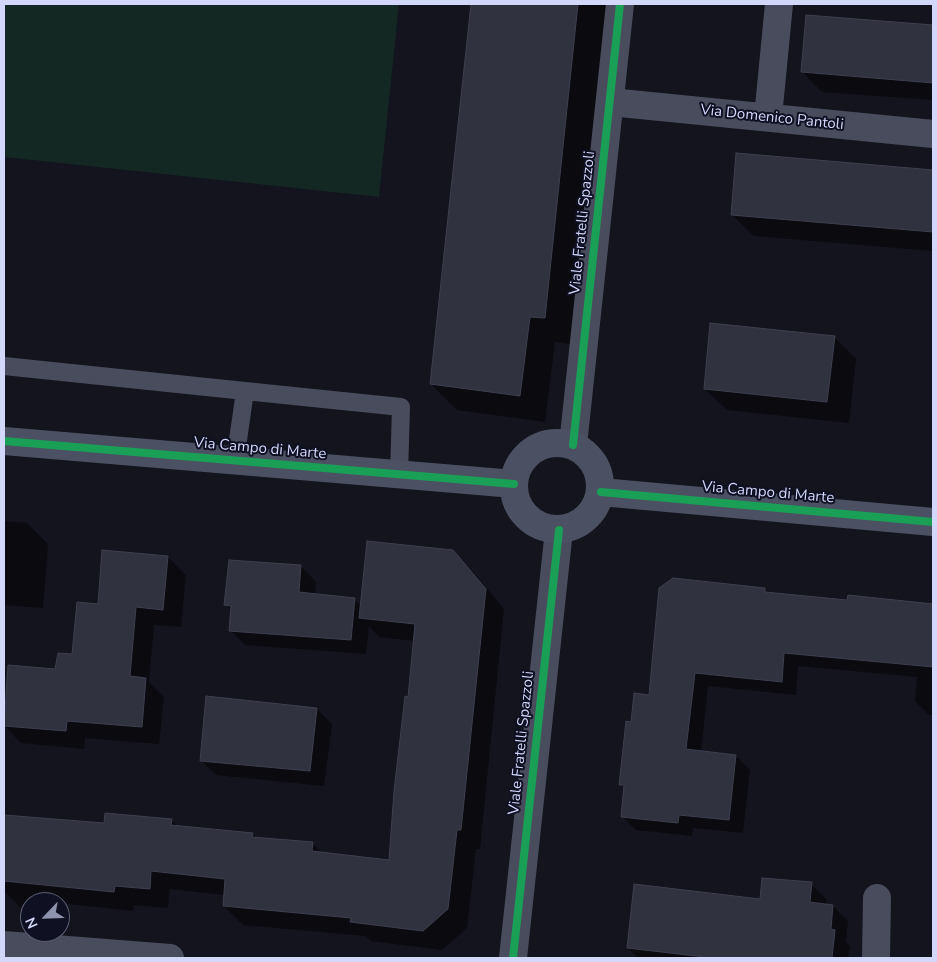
<!DOCTYPE html>
<html>
<head>
<meta charset="utf-8">
<style>
	body { margin:0 }
	#map { position:relative; width:937px; height:962px; overflow:hidden; background:#13141d; font-family:"Nunito Sans",sans-serif }
	canvas { display:block }
	.frame { position:absolute; inset:0; border:5px solid #d3d8fb; pointer-events:none }
	.north { position:absolute; left:20px; top:892px; width:50px; height:50px; box-sizing:border-box; background:#0f1021; border:1px solid #5d6078; border-radius:50%; rotate:246deg; font-size:14px; font-weight:700; line-height:20px; text-align:center; color:#d3d8fb }
	.north::after { content:''; display:block; margin:auto; width:18px; height:22px; background:#9093ad; clip-path:polygon(50% 0,100% 100%,50% 72%,0 100%) }
</style>
</head>
<body>
<div id="map">
<canvas width="937" height="962"></canvas>
<div class="frame"></div>
<div class="north">N</div>
</div>
<script>
const context = document.querySelector('canvas').getContext('2d');
context.lineJoin = 'round';
function fill(path, color) {
  context.fillStyle = color;
  context.fill(path, 'evenodd');
}
function shape(rows) {
  const path = new Path2D();
  for (const r of rows) {
    if (r.length === 3) {
      path.moveTo(r[0] + r[2], r[1]);
      path.arc(r[0], r[1], r[2], 0, 2 * Math.PI);
      continue;
    }
    path.moveTo(r[0], r[1]);
    for (let i = 2; i < r.length; i += 2) path.lineTo(r[i], r[i + 1]);
  }
  return path;
}
function stroke(path, color, width, dash) {
  context.strokeStyle = color;
  context.lineWidth = width;
  context.lineCap = dash ? 'butt' : 'round';
  context.setLineDash(dash || []);
  context.stroke(path);
}
function write(font, color, halo, rows, align = 'center') {
  context.font = font + ' "Nunito Sans",sans-serif';
  context.lineWidth = 4;
  context.setLineDash([]);
  context.textBaseline = 'middle';
  context.strokeStyle = halo;
  context.fillStyle = color;
  for (const [text, x, y, turn = 0] of rows) {
    context.save();
    context.translate(x, y);
    context.rotate((+turn || 0) * Math.PI / 180);
    context.textAlign = isNaN(turn) ? turn : align;
    if (halo) context.strokeText(text, 0, 0);
    context.fillText(text, 0, 0);
    context.restore();
  }
}
fill(shape([
	[4,4,399,4,379,197,4,157]
]), '#132723');
fill(shape([
	[472,4,607,4,570,344,555,342,545,422,457,410,431,384],
	[807,16,933,26,933,100,822,92,802,72],
	[737,155,933,171,933,251,754,236,732,215],
	[834,337,856,359,849,423,727,410,705,389],
	[4,521,27,523,48,544,43,608,4,605],
	[452,552,472,571,504,609,480,849,476,849,467,928,442,950,371,941,365,936,243,925,224,906,225,895,170,889,168,908,134,905,133,911,60,903,60,902,30,902,30,907,19,906,4,891,4,842,6,816,105,825,171,820,178,827,252,834,256,838,312,843,323,854,390,861,415,641,379,637,369,626,366,654,245,645,230,630,232,611,226,605,301,566,316,582,315,595,354,599,361,606],
	[168,557,186,575,181,627,154,625,149,682,164,697,159,744,85,738,84,749,21,743,4,725,9,667,57,671,73,655,99,605],
	[765,590,769,594,849,602,849,597,933,605,933,715,929,715,915,701,917,677,798,666,796,695,708,686,701,752,736,756,750,770,743,833,693,828,692,836,636,830,622,816,625,789,621,784,633,723,650,696],
	[317,709,332,724,324,786,216,775,201,760],
	[811,884,826,899,826,905,833,906,848,921,846,942,850,946,848,958,638,958,628,948]
]), '#0007');
const building = shape([
	[471,4,578,4,545,318,530,317,520,396,430,384,471,4],
	[806,15,933,25,933,83,801,72,806,15],
	[736,153,933,170,933,232,731,215,736,153],
	[710,323,835,336,827,402,704,389,710,323],
	[367,541,453,550,486,589,461,830,457,830,448,909,423,931,350,922,351,918,223,906,225,879,151,871,150,889,115,886,114,892,4,881,4,815,104,823,105,813,172,819,171,825,253,833,252,837,313,842,312,851,389,860,394,791,405,696,408,697,415,624,359,618,367,541],
	[102,550,168,556,163,610,136,607,130,676,146,678,142,727,67,721,66,731,4,726,8,665,55,669,58,653,72,654,77,602,98,604,102,550],
	[229,560,301,565,299,592,355,598,351,640,229,631,231,606,224,605,229,560],
	[673,578,765,588,765,592,847,600,848,595,933,604,933,667,784,653,782,682,695,673,686,749,736,755,729,820,679,815,678,823,621,817,624,785,619,785,626,721,631,722,634,693,649,695,659,588,673,578],
	[206,696,317,708,310,771,200,761,206,696],
	[762,878,812,882,810,902,833,905,831,929,835,930,832,958,713,958,627,948,634,884,760,899,762,878]
]);
fill(building, '#31323f');
stroke(building, '#3e3f50', 1);
stroke(shape([
	[4,366,245,391],
	[235,461,245,391,401,407,399,475]
]), '#494c5d', 18);
stroke(shape([
	[610,102,933,134],
	[768,117,779,4],
	[4,945,170,958],
	[876,958,877,898]
]), '#494c5d', 28);
stroke(shape([
	[573,445,620,4],
	[513,958,559,530]
]), '#494c5d', 28);
stroke(shape([
	[4,441,514,484],
	[557,486,43],
	[601,492,933,522]
]), '#4c5063', 28);
stroke(shape([
	[4,441,514,484],
	[573,445,620,4],
	[601,492,933,522],
	[513,958,559,530]
]), '#1a9f57', 8);
write('15px', '#d3d8fb', '#0f1021', [
	["Via Domenico Pantoli",772,118,6],
	["Viale Fratelli Spazzoli",583,223,-84],
	["Via Campo di Marte",260,449,5],
	["Via Campo di Marte",768,493,5],
	["Viale Fratelli Spazzoli",522,743,-84]
]);
</script>
</body>
</html>
